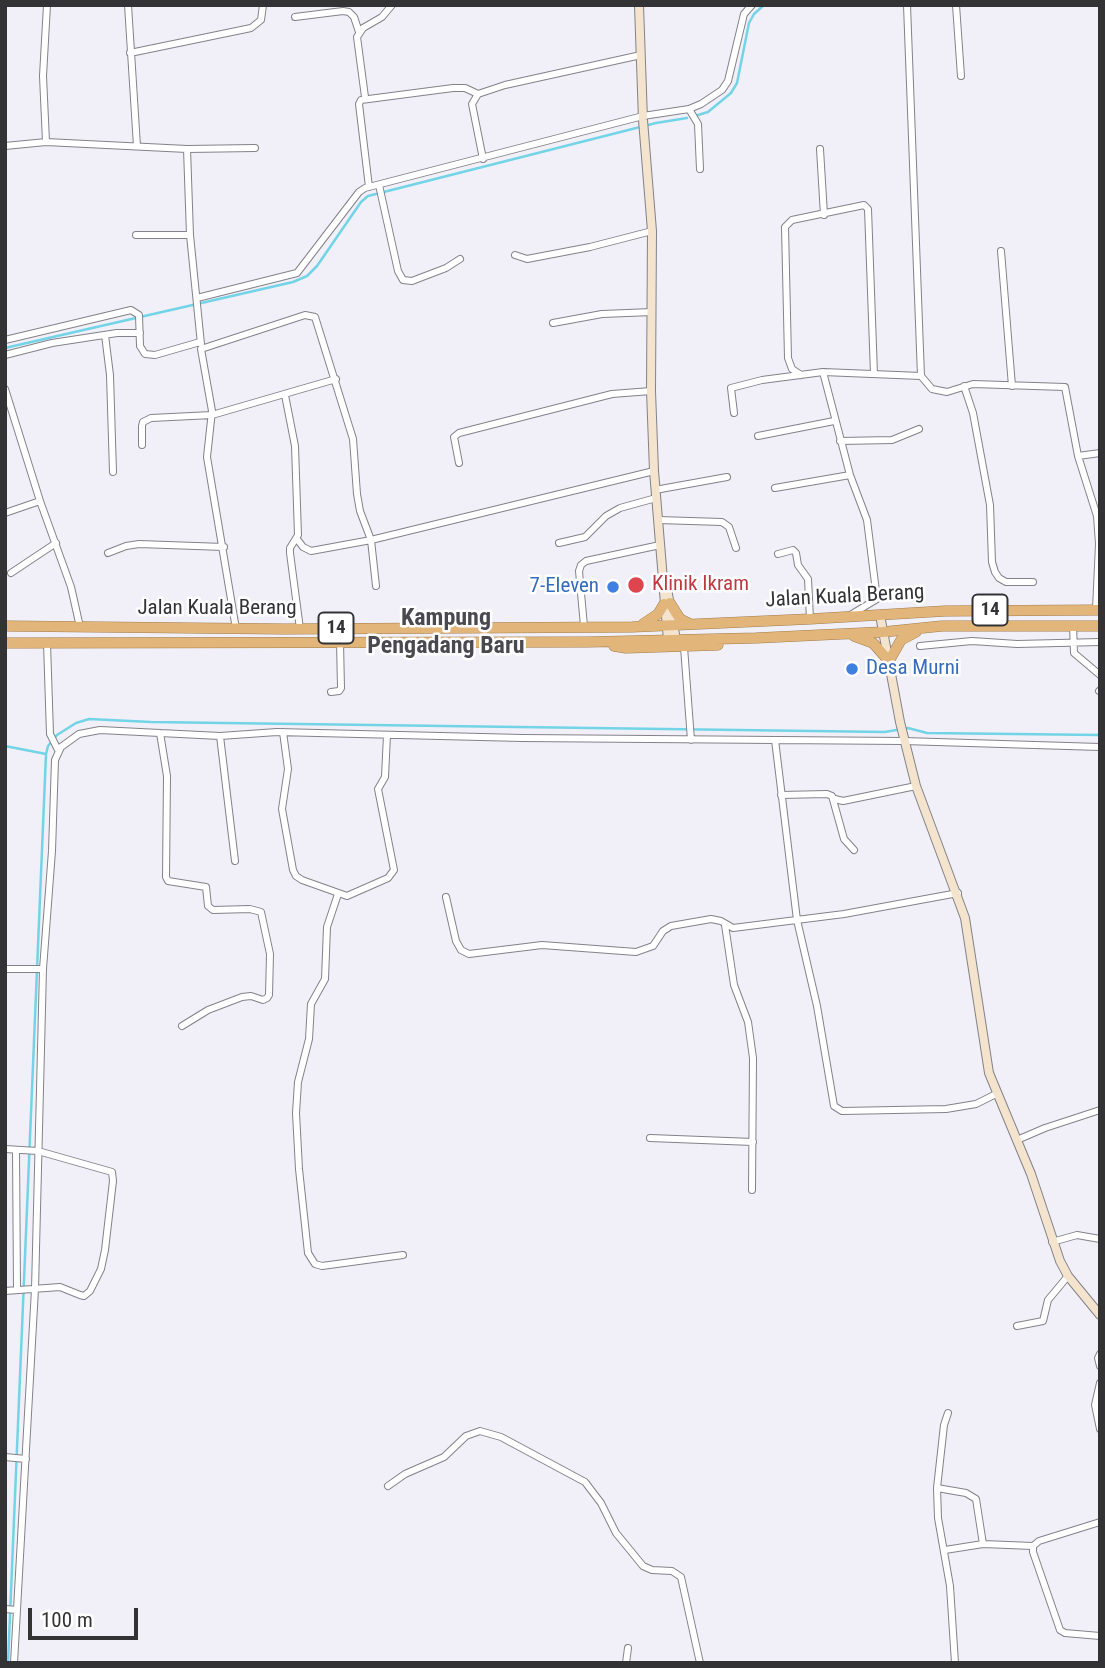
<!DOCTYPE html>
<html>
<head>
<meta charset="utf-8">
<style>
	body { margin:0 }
	#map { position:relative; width:1105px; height:1668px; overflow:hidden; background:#f1f0f8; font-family:"Roboto Condensed",sans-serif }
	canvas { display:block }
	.frame { position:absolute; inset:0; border:7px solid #333336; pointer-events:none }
	.scale { position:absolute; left:28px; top:1608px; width:110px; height:32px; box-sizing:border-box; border:4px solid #333336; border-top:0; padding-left:9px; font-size:21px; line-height:24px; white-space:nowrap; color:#333336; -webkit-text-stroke:5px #fff; paint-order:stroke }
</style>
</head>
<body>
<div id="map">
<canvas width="1105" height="1668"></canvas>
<div class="frame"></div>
<div class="scale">100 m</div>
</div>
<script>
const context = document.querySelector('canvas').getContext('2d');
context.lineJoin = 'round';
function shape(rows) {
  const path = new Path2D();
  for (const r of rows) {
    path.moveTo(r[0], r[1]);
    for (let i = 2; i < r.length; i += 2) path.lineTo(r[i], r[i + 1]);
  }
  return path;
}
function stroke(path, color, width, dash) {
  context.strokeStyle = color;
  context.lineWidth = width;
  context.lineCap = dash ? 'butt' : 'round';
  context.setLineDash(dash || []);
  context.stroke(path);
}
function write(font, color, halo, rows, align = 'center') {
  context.font = font + ' "Roboto Condensed",sans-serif';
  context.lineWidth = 5;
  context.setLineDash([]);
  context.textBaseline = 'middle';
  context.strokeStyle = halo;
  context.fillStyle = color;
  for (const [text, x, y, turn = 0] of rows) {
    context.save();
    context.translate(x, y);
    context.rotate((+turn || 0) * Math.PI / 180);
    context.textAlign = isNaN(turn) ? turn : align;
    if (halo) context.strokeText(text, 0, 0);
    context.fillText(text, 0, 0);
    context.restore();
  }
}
stroke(shape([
	[695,116,708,112,731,93,737,83,749,23,754,14,764,5],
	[5,348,293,282,307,276,317,266,361,202,368,196,656,123,687,118],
	[5,746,46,754],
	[8,1663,46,754,48,746,57,735,76,723,89,719,151,722,885,732,908,728,927,733,1100,735]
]), '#72d4e6', 2.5);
const minor = shape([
	[47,5,43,76,46,142,187,149,255,148],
	[128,5,137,146],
	[907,5,921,376,932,389,947,392,973,384,1065,387,1078,456,1097,516,1099,544,1096,609],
	[956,5,961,76],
	[295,17,343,11,349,12,354,17,359,32],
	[130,53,251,28,261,20,263,5],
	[365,97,357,37,363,28,382,17,392,5],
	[689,109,698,124,700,169],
	[5,146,46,142],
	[187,149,190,235,201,344],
	[820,149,824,215],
	[483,159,472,104,478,94,505,85,641,55],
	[379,185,398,271,403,280,412,281,446,268,460,259],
	[369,187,359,104,361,100,453,88,465,88,478,94],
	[136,235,190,235],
	[1001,251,1012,386],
	[515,255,527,259,590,247,652,231],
	[197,298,297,273,359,192,365,188,643,116,689,109,701,104,722,90,728,81,744,14,752,5],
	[553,323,602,314,652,312],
	[105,335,110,375,113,472],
	[5,340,131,310,139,315,140,346,145,354,155,355,200,342],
	[5,355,52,343,117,333,140,333],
	[823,372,850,475,867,520,877,599,852,614],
	[801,375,792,369,788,358,785,227,792,220,864,205,868,209,874,374],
	[964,386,973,413,990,505,992,562,995,572,999,578,1006,582,1033,582],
	[5,389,40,501,71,587,80,627],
	[285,395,295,446,298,535,290,548,290,553,300,629],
	[734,413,731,388,762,380,823,372,921,376],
	[758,436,834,421],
	[840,441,892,440,919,429],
	[142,445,142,426,143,422,151,418,212,415,336,379],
	[1078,456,1100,453],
	[459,463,454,437,459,433,612,394,651,391],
	[775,488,850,475],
	[655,490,727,477],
	[5,513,40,501],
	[658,520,722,522,729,527,736,548],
	[297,539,303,547,311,551,371,540,376,586],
	[559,543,585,537,606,516,620,508,656,498],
	[108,553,126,546,139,544,224,547],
	[778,554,793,550,796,553,798,565,808,579,810,619],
	[11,573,56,543],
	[1073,625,1074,653,1100,675],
	[584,626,579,571,581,565,586,561,660,545],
	[236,629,207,457,212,411,201,349,305,315,315,317,353,439,357,494,360,511,371,540,654,471],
	[47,643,50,734,58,750],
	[920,646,972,641,1017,644,1100,642],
	[684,647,691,740],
	[1099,691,1100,690],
	[331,692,339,691,341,688,340,642],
	[283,732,288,769,282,809,293,870,296,876,302,880,347,896,388,878,394,870,378,789,385,777,387,735],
	[160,733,167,776,166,877,168,881,206,887,208,906,213,910,250,909,261,912,270,954,269,995,267,998,263,1000,251,996,242,997,208,1010,182,1026],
	[220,736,235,861],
	[775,740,797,920,817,1006,834,1106,842,1111,946,1109,976,1104,996,1094],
	[781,795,827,794,832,796,844,839,854,850],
	[835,799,843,801,916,786],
	[338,894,327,927,325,979,311,1004,309,1039,298,1082,296,1113,299,1169,308,1253,315,1264,322,1266,403,1255],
	[446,897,456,941,461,950,469,954,542,945,636,952,653,946,663,931,671,926,711,919,721,921,733,928,844,914,958,893],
	[725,925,734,985,748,1022,753,1058,752,1190],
	[5,969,43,969],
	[650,1138,753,1142],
	[1017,1140,1045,1128,1100,1110],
	[5,1149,38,1151,112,1172,113,1181,105,1250,101,1269,90,1291,84,1296,80,1295,60,1287,5,1291],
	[16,1150,17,1290],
	[1052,1242,1077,1235,1100,1239],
	[1017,1326,1043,1321,1048,1300,1068,1276],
	[1100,1354,1098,1358,1100,1366],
	[1100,1383,1095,1405,1100,1429],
	[948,1413,944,1425,937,1488,938,1518,950,1586,955,1663],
	[5,1457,26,1459],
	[388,1486,405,1474,444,1457,466,1436,480,1431,501,1437,585,1482,601,1503,616,1533,643,1566,652,1570,672,1571,681,1577,700,1663],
	[937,1488,966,1493,976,1499,983,1544],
	[1100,1522,1039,1541,1033,1546,1033,1552,1060,1630,1065,1633,1100,1636],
	[945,1550,983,1544,1033,1546],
	[5,1609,17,1610],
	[14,1663,35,1289,43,969,52,851,55,760,61,747,79,734,100,730,220,736,277,732,522,738,904,741,1100,747],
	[626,1663,628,1648]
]);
const secondary = shape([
	[639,5,643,120,652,231,651,391,654,471,668,640],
	[666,583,676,640],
	[880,615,900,722,916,786,965,918,989,1073,1031,1174,1060,1261,1068,1276,1100,1315]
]);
const trunk = shape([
	[670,603,680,619,688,623],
	[643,624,658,614,664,604],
	[5,626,284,629,632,627,810,619,945,611,1100,610],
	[854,636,873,643,889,661,901,640,916,632],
	[5,643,588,642,756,638,883,632,942,626,1100,626],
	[614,646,626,648,718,645]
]);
stroke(minor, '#838289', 8);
stroke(secondary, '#838289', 10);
stroke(trunk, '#a07c4d', 11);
stroke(minor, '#fff', 6);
stroke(secondary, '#f4e3cd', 8);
stroke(trunk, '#e2b67a', 10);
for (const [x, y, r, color] of [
	[636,585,9,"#e0444e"],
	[613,587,7,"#3f7fe0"],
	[852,669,7,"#3f7fe0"]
]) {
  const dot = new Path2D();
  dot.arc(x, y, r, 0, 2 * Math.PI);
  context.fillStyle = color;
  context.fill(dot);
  stroke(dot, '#fff', 2.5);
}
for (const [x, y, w] of [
	[990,610,35],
	[336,628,35]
]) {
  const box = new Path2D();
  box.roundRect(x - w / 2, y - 15.5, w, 31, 5);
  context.fillStyle = '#fff';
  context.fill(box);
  stroke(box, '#333336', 2);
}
write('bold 19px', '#333336', null, [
	["14",990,610],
	["14",336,628]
]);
write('21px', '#be3a42', '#fff', [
	["Klinik Ikram",652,585]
], 'left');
write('21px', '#366cbe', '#fff', [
	["7-Eleven",599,587],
	["Desa Murni",866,669,"left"]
], 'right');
write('21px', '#333336', '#fff', [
	["Jalan Kuala Berang",845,597,-3],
	["Jalan Kuala Berang",217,609]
]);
write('bold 24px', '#4a494f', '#fff', [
	["Kampung",446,619],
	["Pengadang Baru",446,647]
]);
</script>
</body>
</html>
